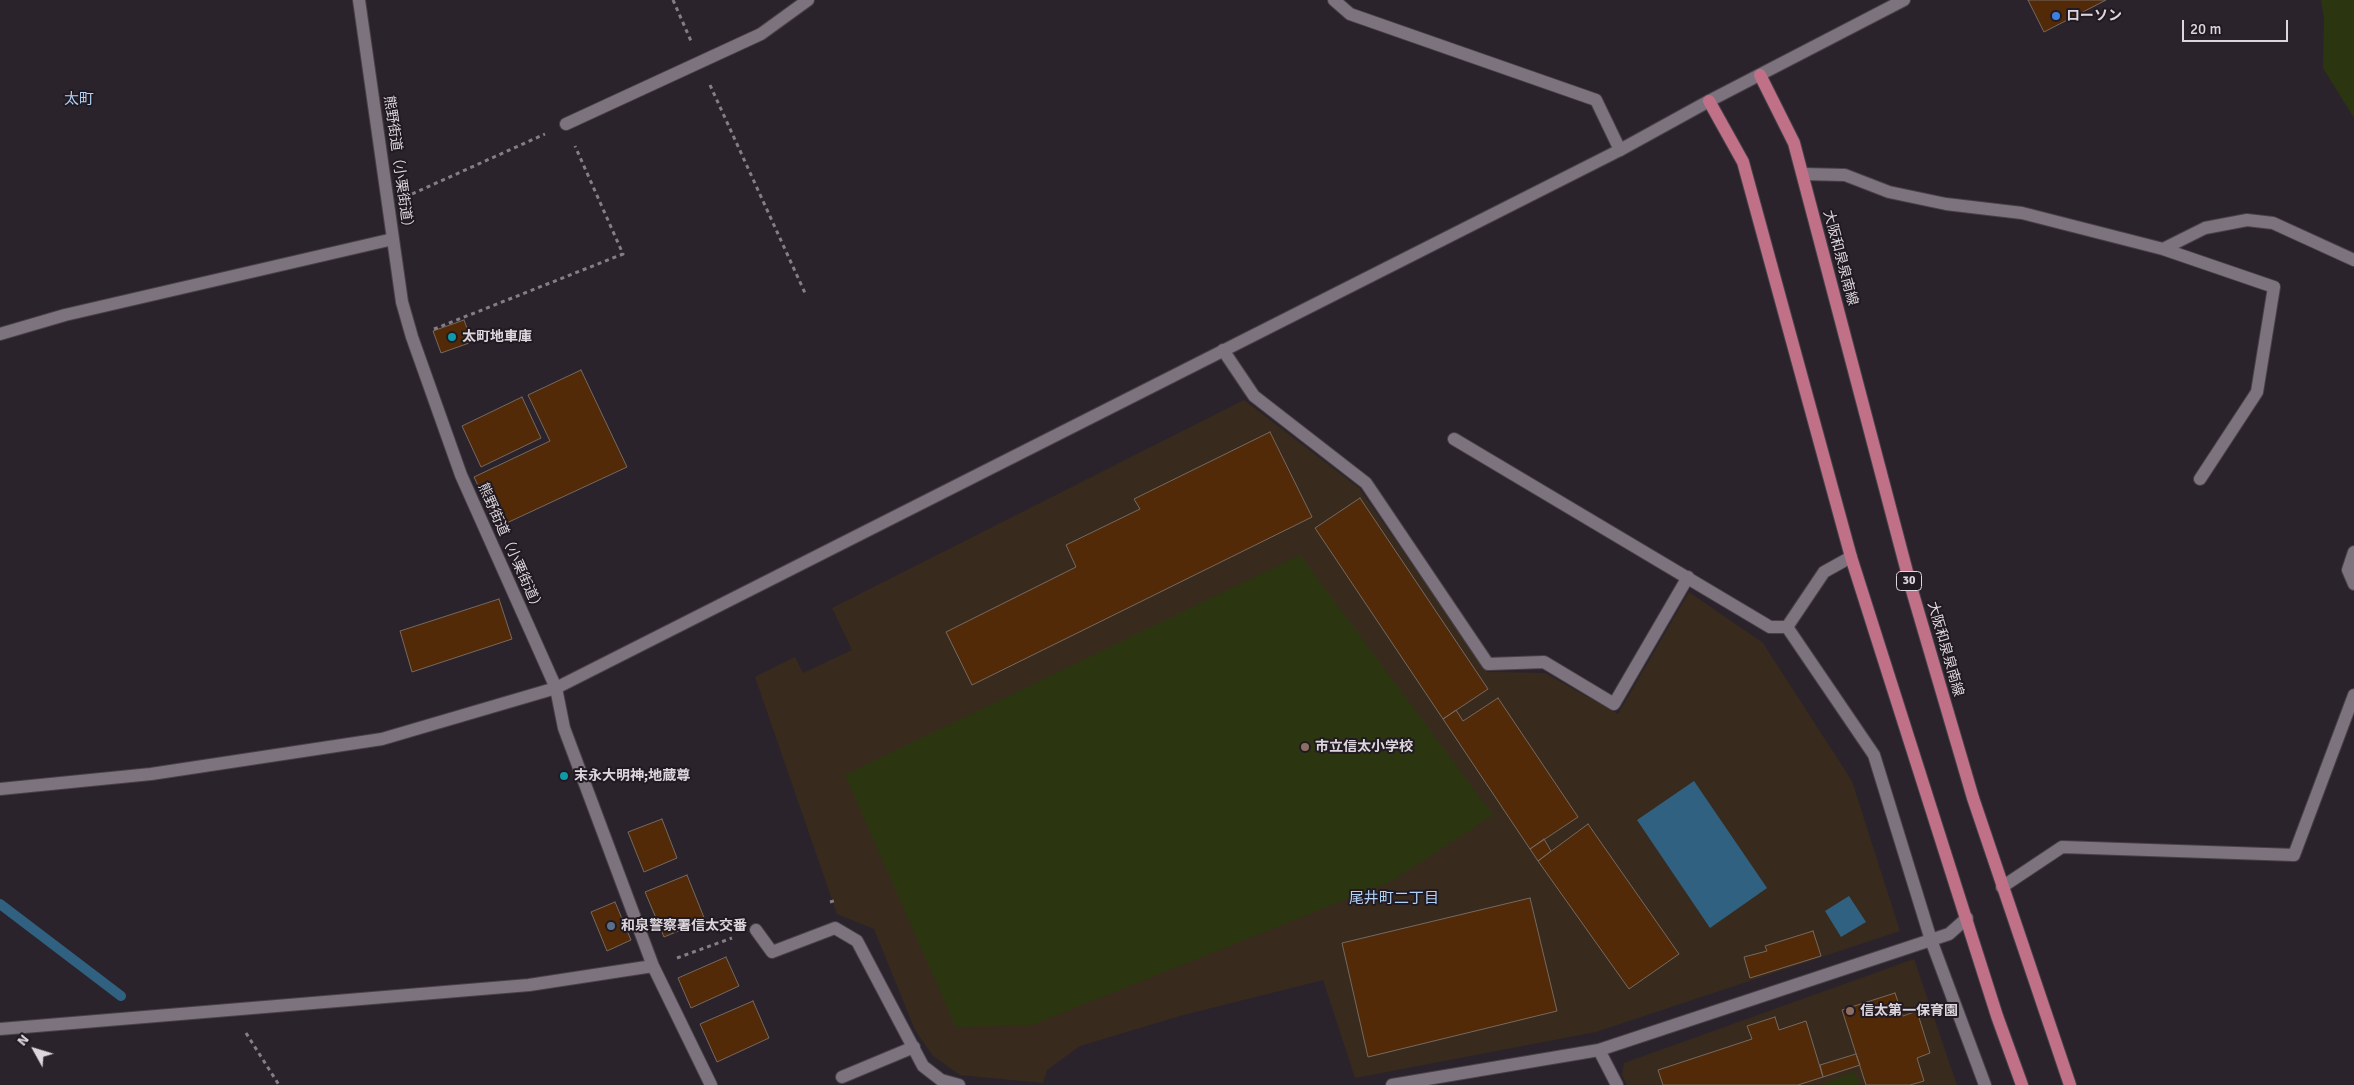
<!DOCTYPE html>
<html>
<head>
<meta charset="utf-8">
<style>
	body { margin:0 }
	#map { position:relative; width:2354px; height:1085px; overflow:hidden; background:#2b232c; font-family:Signika,sans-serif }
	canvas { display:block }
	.north { position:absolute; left:10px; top:1025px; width:50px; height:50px; -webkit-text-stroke:4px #211a22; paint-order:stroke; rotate:309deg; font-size:14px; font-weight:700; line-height:20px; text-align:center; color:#ddd7dd }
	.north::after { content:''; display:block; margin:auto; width:18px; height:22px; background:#ddd7dd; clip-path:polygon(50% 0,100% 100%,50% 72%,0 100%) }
	.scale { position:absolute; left:2182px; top:20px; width:106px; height:22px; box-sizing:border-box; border:2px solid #ddd7dd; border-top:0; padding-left:6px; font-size:15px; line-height:18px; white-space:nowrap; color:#ddd7dd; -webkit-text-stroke:4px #211a22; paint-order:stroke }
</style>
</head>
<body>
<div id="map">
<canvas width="2354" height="1085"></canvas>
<div class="north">N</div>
<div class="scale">20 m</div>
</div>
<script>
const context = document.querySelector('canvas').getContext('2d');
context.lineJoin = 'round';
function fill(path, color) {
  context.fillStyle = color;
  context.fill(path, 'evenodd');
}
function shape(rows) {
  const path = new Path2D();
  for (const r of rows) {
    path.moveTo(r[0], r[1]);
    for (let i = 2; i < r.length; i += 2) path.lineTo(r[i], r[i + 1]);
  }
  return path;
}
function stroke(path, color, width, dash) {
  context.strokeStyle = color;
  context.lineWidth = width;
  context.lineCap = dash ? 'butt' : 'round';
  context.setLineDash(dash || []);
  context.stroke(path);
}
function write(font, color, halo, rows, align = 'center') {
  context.font = font + ' Signika,"Noto Sans JP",sans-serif';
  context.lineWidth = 4;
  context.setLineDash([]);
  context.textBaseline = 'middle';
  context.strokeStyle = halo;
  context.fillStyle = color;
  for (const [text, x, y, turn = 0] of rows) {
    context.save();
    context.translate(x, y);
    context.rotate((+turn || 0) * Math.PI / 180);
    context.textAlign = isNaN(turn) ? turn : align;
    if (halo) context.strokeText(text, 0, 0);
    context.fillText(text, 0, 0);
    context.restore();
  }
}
fill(shape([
	[1244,400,1359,488,1487,672,1545,673,1618,714,1689,592,1763,643,1852,781,1900,931,1596,1032,1355,1078,1323,980,1183,1015,1080,1046,1047,1070,1043,1083,960,1075,933,1056,915,1030,874,929,837,914,755,677,795,657,803,673,852,650,832,608],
	[1914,959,1957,1085,1627,1085,1622,1075,1624,1063]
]), '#382b1d');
fill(shape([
	[2321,0,2354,0,2354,118,2323,68,2324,19],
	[1300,555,1493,815,1392,881,1032,1025,956,1027,845,775],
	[1855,1072,1860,1085,1819,1085]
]), '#2b3611');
fill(shape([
	[1694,781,1767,888,1710,928,1637,820],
	[1849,896,1866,922,1841,937,1825,911]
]), '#316181');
stroke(shape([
	[0,904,121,996]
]), '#316181', 10);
const building = shape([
	[2028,0,2106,0,2044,32,2028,0],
	[464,320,472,342,441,353,433,331,464,320],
	[581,370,627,467,498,527,474,477,550,441,528,395,581,370],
	[522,397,541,438,481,467,462,426,522,397],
	[1270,432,1312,517,972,685,946,632,1076,567,1066,545,1140,509,1134,499,1270,432],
	[1360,498,1488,689,1443,719,1315,528,1360,498],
	[499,599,512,639,412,672,400,631,499,599],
	[1498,698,1578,817,1530,849,1443,719,1456,710,1463,721,1498,698],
	[662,819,677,858,644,872,628,832,662,819],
	[1588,824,1679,954,1629,989,1538,861,1588,824],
	[1544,839,1551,851,1538,861,1530,849,1544,839],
	[687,875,705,920,664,937,645,892,687,875],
	[1530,898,1557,1011,1368,1057,1342,943,1530,898],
	[615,902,631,940,607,951,591,912,615,902],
	[1813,931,1821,956,1750,978,1744,957,1767,951,1765,946,1813,931],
	[726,957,739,986,691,1008,678,978,726,957],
	[1895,993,1903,1016,1917,1011,1930,1053,1917,1058,1924,1081,1910,1085,1866,1085,1842,1010,1895,993],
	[753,1001,769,1038,717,1062,700,1024,753,1001],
	[1775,1017,1779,1030,1806,1021,1823,1077,1798,1085,1663,1085,1658,1070,1752,1039,1747,1026,1775,1017],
	[1856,1054,1860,1065,1823,1077,1820,1065,1856,1054]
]);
fill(building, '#522a08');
stroke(building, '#756961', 1);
const lane = shape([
	[1334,0,1350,14,1596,100,1620,150],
	[566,124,761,34,808,0]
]);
const street = shape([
	[359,0,402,302,412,337,461,475,556,688,564,728,653,966,711,1085],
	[1803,174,1845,175,1889,192,1946,204,2022,213,2163,249,2205,228,2247,220,2273,223,2354,260],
	[2163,249,2274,287,2257,392,2200,479],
	[0,334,65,315,393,239],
	[1223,350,1254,396,1366,483,1488,664,1544,662,1614,704,1688,577],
	[1454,439,1770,627,1787,627],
	[2354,552,2348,570,2354,584],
	[1851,557,1824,572,1787,627,1874,755,1931,940,1985,1085],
	[2002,887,2062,847,2294,855,2354,695],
	[756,930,772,952,835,928,857,941,923,1066,941,1080,959,1085],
	[0,1029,529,985,653,966],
	[1599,1050,1617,1085],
	[842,1077,914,1047],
	[1392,1085,1599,1050,1949,934,1967,918]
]);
const secondary = shape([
	[0,789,151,774,382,739,556,688,1620,150,1709,101,1904,0]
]);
const primary = shape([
	[1760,75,1794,143,1911,587,1973,798,2070,1085],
	[1709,101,1743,162,1851,557,1997,1016,2022,1085]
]);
stroke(lane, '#484148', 14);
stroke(street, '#484148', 14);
stroke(secondary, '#484148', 14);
stroke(primary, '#484148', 14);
stroke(shape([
	[673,0,691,41],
	[710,85,805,293],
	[412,194,545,134],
	[434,329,623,254,575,146],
	[830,902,837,900],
	[677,958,732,938],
	[246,1033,279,1085]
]), '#857e86', 3, [4, 4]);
stroke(lane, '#7d737e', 12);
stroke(street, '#7d737e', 12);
stroke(secondary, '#7d737e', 12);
stroke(primary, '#c07188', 12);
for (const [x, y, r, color] of [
	[2056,16,5,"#3f7fe0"],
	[452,337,5,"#0f9aa8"],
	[1305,747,5,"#8d6e63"],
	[564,776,5,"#0f9aa8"],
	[611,926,5,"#5c6f8a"],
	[1850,1011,5,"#8d6e63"]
]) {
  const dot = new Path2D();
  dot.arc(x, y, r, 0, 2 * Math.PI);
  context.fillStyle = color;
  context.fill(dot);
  stroke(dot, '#211a22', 2);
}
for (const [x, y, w] of [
	[1909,581,25]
]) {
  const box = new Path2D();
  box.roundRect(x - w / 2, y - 9.5, w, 19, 4);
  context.fillStyle = '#211a22';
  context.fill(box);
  stroke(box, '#ddd7dd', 1);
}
write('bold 12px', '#ddd7dd', null, [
	["30",1909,581]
]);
write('bold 14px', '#ddd7dd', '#211a22', [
	["ローソン",2066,16],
	["太町地車庫",462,337],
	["市立信太小学校",1315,747],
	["末永大明神;地蔵尊",574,776],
	["和泉警察署信太交番",621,926],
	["信太第一保育園",1860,1011]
], 'left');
write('14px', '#ddd7dd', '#211a22', [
	["熊野街道（小栗街道）",398,165,82],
	["大阪和泉泉南線",1840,258,75],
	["熊野街道（小栗街道）",510,548,66],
	["大阪和泉泉南線",1945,649,74]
]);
write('15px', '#b2d2f5', '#211a22', [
	["太町",79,100],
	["尾井町二丁目",1394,899]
]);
</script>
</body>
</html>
